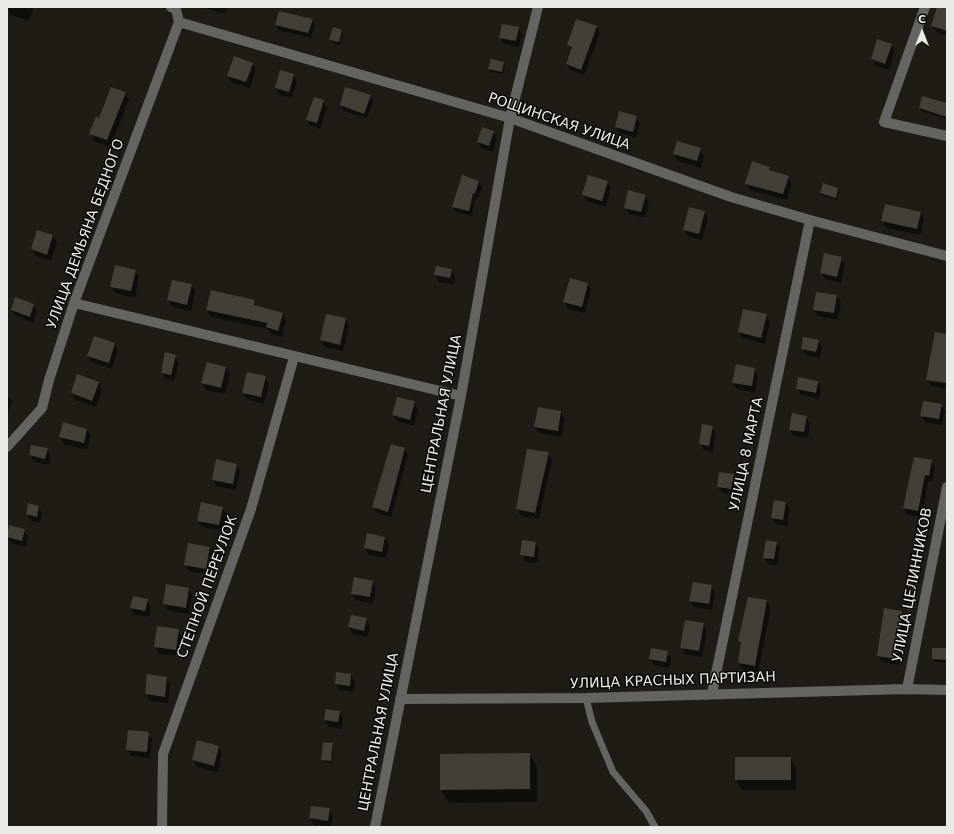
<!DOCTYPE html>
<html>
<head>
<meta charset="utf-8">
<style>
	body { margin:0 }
	#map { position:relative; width:954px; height:834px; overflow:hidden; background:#1f1c15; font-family:"DejaVu Sans",sans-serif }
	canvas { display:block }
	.frame { position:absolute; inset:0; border:8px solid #ebeae5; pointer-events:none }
	.north { position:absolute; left:902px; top:12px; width:40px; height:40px; -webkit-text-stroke:3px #080705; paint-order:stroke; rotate:0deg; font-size:11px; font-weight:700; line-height:16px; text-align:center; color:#ebeae5 }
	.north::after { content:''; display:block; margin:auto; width:14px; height:18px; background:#ebeae5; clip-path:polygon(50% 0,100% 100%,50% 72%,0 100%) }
</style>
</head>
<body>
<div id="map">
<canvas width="954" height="834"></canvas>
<div class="frame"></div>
<div class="north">С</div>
</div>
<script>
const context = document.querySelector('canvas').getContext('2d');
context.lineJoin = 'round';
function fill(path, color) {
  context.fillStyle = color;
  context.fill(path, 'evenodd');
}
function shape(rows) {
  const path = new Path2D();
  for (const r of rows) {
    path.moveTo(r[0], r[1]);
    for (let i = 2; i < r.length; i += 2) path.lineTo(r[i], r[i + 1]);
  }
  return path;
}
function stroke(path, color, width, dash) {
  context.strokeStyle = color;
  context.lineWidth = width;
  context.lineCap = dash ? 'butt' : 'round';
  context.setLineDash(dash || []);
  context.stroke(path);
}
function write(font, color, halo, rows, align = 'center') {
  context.font = font + ' "DejaVu Sans",sans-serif';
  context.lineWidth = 3;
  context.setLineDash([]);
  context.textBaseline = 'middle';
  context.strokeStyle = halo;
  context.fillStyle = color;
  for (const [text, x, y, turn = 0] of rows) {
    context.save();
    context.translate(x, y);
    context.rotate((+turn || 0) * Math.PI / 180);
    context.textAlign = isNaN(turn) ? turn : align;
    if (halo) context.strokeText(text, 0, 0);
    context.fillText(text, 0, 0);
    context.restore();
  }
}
fill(shape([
	[7,7,34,7,29,21,11,15],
	[201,7,227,7,225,14],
	[938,7,947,7,947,36,936,32,932,25],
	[312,20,315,25,311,38,279,30,276,25],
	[577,21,597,27,600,33,584,75,570,70,567,64,572,51,569,45],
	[518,28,522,35,519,47,504,44,500,38],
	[341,30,343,33,340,45,332,43,330,40],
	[891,45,895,51,889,70,876,66,872,59],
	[252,63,256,70,250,88,232,83,228,76],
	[503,63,505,66,503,74,491,72,489,69],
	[293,75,297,82,292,98,280,95,276,88],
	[346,88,370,96,373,101,367,118,344,111,341,105],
	[125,93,129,100,110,147,94,141,91,134,100,119],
	[323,101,327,108,320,129,311,126,307,120],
	[947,103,947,119,921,111,920,108],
	[636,117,640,124,636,138,620,133,616,127],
	[493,132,497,138,493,152,482,148,478,142],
	[700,149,704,156,701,168,678,161,674,154],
	[770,168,772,172,788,177,792,184,787,200,750,190,746,184],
	[479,182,482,187,478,199,476,198,471,216,456,212,453,207],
	[608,182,611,188,606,207,587,201,583,195],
	[838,189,839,192,837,200,823,196,821,193],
	[645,196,649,203,645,218,629,214,625,207],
	[704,212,708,219,702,240,688,236,684,230],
	[921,212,924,219,921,235,886,228,882,221],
	[38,231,53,236,57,243,51,261,36,256,32,249],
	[841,258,845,264,841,283,825,279,821,272],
	[437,267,451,270,455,276,454,285,439,282,435,275],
	[135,271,139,277,135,298,115,293,111,287],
	[587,284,591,290,585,313,568,309,564,302],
	[192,285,195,292,191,311,172,307,168,300],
	[212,291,254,301,257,307,283,314,286,320,282,337,271,334,268,329,211,317,207,310],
	[837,296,841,303,838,320,818,316,814,310],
	[34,305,37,311,33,323,16,316,12,310],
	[766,315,770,322,765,344,742,338,739,332],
	[346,319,349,326,343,351,325,347,321,340],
	[936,333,947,335,947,389,931,386,927,379],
	[818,341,822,347,820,358,806,355,802,348],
	[115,344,118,350,112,369,92,362,88,356],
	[175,356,179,362,174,381,166,379,162,373],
	[226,368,230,374,225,394,206,390,203,383],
	[754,369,758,376,755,393,737,389,733,383],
	[265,377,269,384,264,404,247,399,243,393],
	[98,382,102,389,96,407,76,400,72,393],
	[817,382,821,388,819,399,801,395,797,389],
	[7,394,12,401,7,417],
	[414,402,418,409,414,426,397,421,393,415],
	[941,405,945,411,942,425,925,422,921,415],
	[561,412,565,419,561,437,539,433,535,427],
	[806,417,810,424,808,438,794,436,790,429],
	[63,424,87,429,91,436,87,450,64,444,60,437],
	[712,427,716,434,713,452,704,450,700,444],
	[47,449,51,456,49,465,34,462,30,455],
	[404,449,408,455,391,517,377,513,374,507],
	[548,453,552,460,539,519,521,516,517,509],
	[931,461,935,467,932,482,928,481,922,517,907,515,904,508],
	[236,465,240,471,236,490,216,486,213,479],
	[733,475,737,482,734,495,722,493,718,487],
	[786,503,790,510,787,526,776,524,772,518],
	[39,507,42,514,40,523,31,521,27,514],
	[222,508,226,514,222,531,202,527,198,521],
	[10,526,24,530,28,537,26,547,11,543,7,536],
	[385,538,389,544,386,558,369,555,365,548],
	[535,542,539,549,537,563,525,562,522,555],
	[776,542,780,549,777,566,768,564,764,557],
	[210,548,213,555,209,575,189,571,185,564],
	[373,582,376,588,373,604,356,600,352,593],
	[711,586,715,593,712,610,694,607,690,600],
	[188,589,192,595,189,614,168,611,164,604],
	[749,598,767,601,771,608,758,672,743,669,739,663,742,645,739,641],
	[147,600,151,607,149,617,135,615,131,608],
	[901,612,905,619,899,665,882,662,878,655],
	[366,619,370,626,367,637,353,634,349,627],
	[703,624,707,631,702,657,685,654,681,647],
	[178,630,182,636,180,656,159,654,155,647],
	[933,649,945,649,947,662,935,662],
	[667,652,671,658,669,668,654,665,650,659],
	[351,675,355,682,353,692,340,690,336,684],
	[167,678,170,685,168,703,150,701,146,694],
	[339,712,343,718,342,729,329,727,325,720],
	[148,733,152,739,150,758,131,756,127,750],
	[332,744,334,747,332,763,324,762,322,759],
	[219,747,222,753,218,772,197,767,193,760],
	[529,754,537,767,537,802,449,803,441,790],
	[790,758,796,768,796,790,742,790,736,780],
	[329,809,333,816,331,827,314,825,310,818]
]), '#0007');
fill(shape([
	[937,7,947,7,947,31,931,26],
	[279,11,313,19,308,33,275,25],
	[576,19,597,26,581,70,566,64,572,47,567,45],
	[502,24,519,27,516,41,499,38],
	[333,27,342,30,339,42,329,40],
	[877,39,892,44,885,64,871,59],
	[234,56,253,63,246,82,227,76],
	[491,59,504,62,502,72,488,69],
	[280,70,294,74,289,92,275,88],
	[111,87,126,92,107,140,89,134,96,116,99,118],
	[345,87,371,95,364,114,340,105],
	[922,96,947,103,947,117,919,108],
	[314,97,324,100,317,123,306,120],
	[619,111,637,116,633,132,615,127],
	[482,127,494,131,489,146,477,142],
	[677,141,701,148,697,161,673,154],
	[752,161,770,167,769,170,789,176,783,194,745,184],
	[462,175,479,181,475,194,473,193,469,211,452,207],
	[588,175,608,181,602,201,582,195],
	[823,183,838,188,836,198,820,193],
	[628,190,646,195,641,212,624,208],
	[885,204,921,212,917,229,881,221],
	[689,207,705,211,699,234,683,230],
	[37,230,53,235,47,255,31,249],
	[824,253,842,257,837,277,820,273],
	[115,265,136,270,131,291,110,287],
	[436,266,452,269,450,278,434,275],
	[570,278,588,283,582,307,563,302],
	[172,280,192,284,187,305,167,300],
	[211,290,255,300,254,305,283,313,278,331,266,327,267,323,206,310],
	[816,292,837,295,834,313,813,310],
	[15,297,34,304,30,317,11,310],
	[743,309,767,314,761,338,738,332],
	[326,314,346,318,340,345,320,340],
	[935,332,947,334,946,383,926,380],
	[94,336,115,343,109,363,87,356],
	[803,337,819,340,816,352,801,349],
	[165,352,176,355,171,375,161,373],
	[207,362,226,367,221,388,201,383],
	[736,364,755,368,752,386,732,383],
	[247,372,266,376,261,397,242,393],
	[77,374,99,382,92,401,71,393],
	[798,377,818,381,816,393,796,389],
	[397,397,415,401,410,420,392,415],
	[923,401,942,404,939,419,920,416],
	[538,407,561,411,558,431,534,427],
	[792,413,807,416,804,432,789,430],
	[63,422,87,429,84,443,59,437],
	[702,424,713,426,709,446,699,444],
	[391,444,405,448,388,512,372,507],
	[31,445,48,448,45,459,29,455],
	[527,449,549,452,535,513,516,509],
	[914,457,932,460,929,476,925,475,918,511,903,508],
	[216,459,237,464,233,484,212,480],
	[719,472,734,474,731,489,717,487],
	[774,500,786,502,783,520,771,518],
	[201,502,223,507,219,525,197,521],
	[28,503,39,506,37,517,26,514],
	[9,525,25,529,22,541,7,537],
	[367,533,385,537,382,552,364,548],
	[522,540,536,542,534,557,520,555],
	[766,540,777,542,774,559,763,558],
	[188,543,210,547,206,569,184,565],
	[354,577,373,581,370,597,351,594],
	[693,582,712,585,709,604,689,601],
	[166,584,189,588,186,608,163,604],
	[133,596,148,599,145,611,130,608],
	[748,597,767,600,755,666,738,663,741,642,738,641],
	[884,608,902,611,896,659,877,656],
	[351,615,367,618,364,631,348,627],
	[685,620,704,623,699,651,680,648],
	[157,626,179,629,176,650,154,647],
	[651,648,668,651,666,662,649,659],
	[932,648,946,648,946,660,932,659],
	[336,672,351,674,350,686,335,684],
	[147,674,167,677,165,697,145,694],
	[326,709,340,711,338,722,324,720],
	[128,730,149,732,147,752,126,750],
	[197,740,219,746,214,766,192,760],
	[323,742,333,743,331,761,321,760],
	[530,753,530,789,440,790,440,754],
	[735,757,791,757,791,780,735,780],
	[311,806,330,808,328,821,309,818]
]), '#423f36');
stroke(shape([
	[586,698,592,722,613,772,646,811,655,827]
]), '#656460', 7);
stroke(shape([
	[171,7,176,9,179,22,510,118,731,197,810,220,947,256],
	[925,7,884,122,947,136],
	[74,303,461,396],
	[7,447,42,408,49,380,74,303,179,22],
	[907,689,947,487],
	[712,693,810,220],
	[400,699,586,698,907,689,947,690],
	[162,827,163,754,251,509,294,357],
	[375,827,461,396,510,118,538,7]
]), '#656460', 10);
write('14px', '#ebeae5', '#080705', [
	["РОЩИНСКАЯ УЛИЦА",559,122,19],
	["УЛИЦА ДЕМЬЯНА БЕДНОГО",86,234,-70],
	["ЦЕНТРАЛЬНАЯ УЛИЦА",442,414,-79],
	["УЛИЦА 8 МАРТА",747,454,-78],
	["УЛИЦА ЦЕЛИННИКОВ",913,585,-79],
	["СТЕПНОЙ ПЕРЕУЛОК",208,587,-70],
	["УЛИЦА КРАСНЫХ ПАРТИЗАН",673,681,-2],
	["ЦЕНТРАЛЬНАЯ УЛИЦА",379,732,-79]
]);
</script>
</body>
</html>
